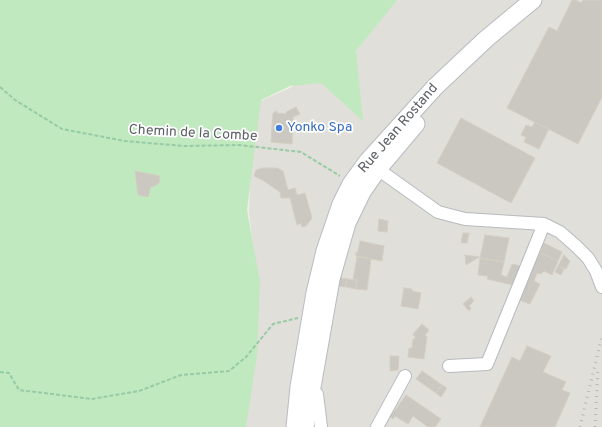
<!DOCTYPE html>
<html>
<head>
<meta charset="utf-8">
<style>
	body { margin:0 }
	canvas { display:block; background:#f0ede4 }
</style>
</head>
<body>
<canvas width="602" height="427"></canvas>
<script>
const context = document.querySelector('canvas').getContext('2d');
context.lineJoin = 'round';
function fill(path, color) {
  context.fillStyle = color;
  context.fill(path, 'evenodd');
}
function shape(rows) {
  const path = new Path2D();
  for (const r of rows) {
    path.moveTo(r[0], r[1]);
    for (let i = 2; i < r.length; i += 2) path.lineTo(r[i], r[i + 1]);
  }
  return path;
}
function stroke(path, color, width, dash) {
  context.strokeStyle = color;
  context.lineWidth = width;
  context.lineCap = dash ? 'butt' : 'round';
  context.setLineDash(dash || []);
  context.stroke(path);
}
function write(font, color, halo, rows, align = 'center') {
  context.font = font + ' Overpass,sans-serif';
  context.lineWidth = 3.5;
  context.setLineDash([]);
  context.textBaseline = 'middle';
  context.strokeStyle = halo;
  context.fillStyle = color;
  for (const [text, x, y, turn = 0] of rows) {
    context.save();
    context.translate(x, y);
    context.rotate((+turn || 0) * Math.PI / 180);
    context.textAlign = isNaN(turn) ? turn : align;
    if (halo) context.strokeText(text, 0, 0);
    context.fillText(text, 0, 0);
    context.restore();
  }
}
fill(shape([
	[394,0,602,0,602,427,244,427,258,284,249,212,251,162,260,101,288,89,355,53]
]), '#e0dfd9');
fill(shape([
	[0,0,397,0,356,51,363,121,321,83,290,86,261,100,247,210,260,282,257,355,246,427,0,427]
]), '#c0e9bf');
const building = shape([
	[572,0,576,0,581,3,583,0,602,0,602,97,578,144,507,108,549,27,557,31,572,0],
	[296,107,300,114,293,117,292,144,271,142,273,113,277,111,277,113,286,114,286,112,296,107],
	[461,118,535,158,511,203,437,163,461,118],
	[535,122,549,129,539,149,524,142,526,137,521,135,526,125,532,127,535,122],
	[262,168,277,168,283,171,288,190,295,188,297,195,305,193,312,218,306,226,302,227,301,223,297,225,290,198,281,198,280,192,264,181,254,176,256,170,262,168],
	[135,171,160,176,159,183,153,187,151,186,148,197,138,195,135,171],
	[379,219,388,221,387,232,378,231,379,219],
	[463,233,469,233,467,243,461,243,463,233],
	[485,235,509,238,504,262,480,258,485,235],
	[360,241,384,246,382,261,356,256,356,252,358,252,360,241],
	[544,243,562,252,558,261,540,253,544,243],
	[540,253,558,261,552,275,544,271,541,274,537,273,534,281,540,284,530,304,516,299,530,264,533,266,540,253],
	[465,255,479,257,466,265,465,255],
	[564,255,570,261,566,269,558,266,564,255],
	[357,257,371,259,367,290,356,289,357,280,353,280,357,257],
	[480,258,504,262,501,275,507,277,512,264,525,267,517,286,487,279,488,276,478,275,480,258],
	[558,266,564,269,561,275,555,272,558,266],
	[337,277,347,279,346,287,336,286,337,277],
	[347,279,357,280,356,289,346,287,347,279],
	[404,288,412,289,412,291,421,293,418,309,401,306,404,288],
	[471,297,474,301,469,306,471,308,469,311,463,304,471,297],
	[422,324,429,330,425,335,427,337,424,359,408,357,409,348,412,348,413,339,415,339,415,336,413,335,413,334,422,324],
	[527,346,551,356,543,372,566,382,562,390,570,393,555,427,480,427,512,357,520,361,527,346],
	[390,356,399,356,398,370,390,371,390,356],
	[422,371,442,385,436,393,416,379,422,371],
	[442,385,447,388,441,397,436,393,442,385],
	[406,395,441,419,435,427,428,427,413,416,408,424,395,416,393,419,389,416,392,412,393,413,406,395]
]);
fill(building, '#cbc8c1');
stroke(building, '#d5cfc2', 1);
const minor = shape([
	[372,165,438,212,465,219,544,224,560,232,576,246,588,258,596,271,602,287],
	[449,366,487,364,544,224],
	[309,389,317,394,321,427],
	[377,427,405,376]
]);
const secondary = shape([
	[295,427,299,387,315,293,325,251,341,204,351,184,367,162,435,87,486,39,533,0],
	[305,427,331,279,347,223,362,192,378,169,416,124]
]);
stroke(minor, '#b7bbbf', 14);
stroke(secondary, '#b8bcc1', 19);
stroke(shape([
	[0,87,15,100,62,129,125,141,184,146,239,145,301,152,340,176],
	[0,372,9,373,19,390,92,399,139,391,181,375,229,371,246,357,273,324,298,318]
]), '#97cba5', 2, [4, 2]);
stroke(minor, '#fff', 12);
stroke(secondary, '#fff', 17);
stroke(shape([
	[580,427,602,336],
	[595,427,598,369]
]), '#b6b7b7', 3, [1, 5]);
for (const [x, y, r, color] of [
	[279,128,4,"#3f7fe0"]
]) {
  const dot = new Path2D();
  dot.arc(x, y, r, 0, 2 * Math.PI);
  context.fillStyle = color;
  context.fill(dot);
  stroke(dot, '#fff', 1.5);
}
write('14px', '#366cbe', '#fff', [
	["Yonko Spa",287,128]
], 'left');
write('14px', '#5c6166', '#fff', [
	["Rue Jean Rostand",399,129,-49],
	["Chemin de la Combe",193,134,3]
]);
</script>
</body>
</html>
